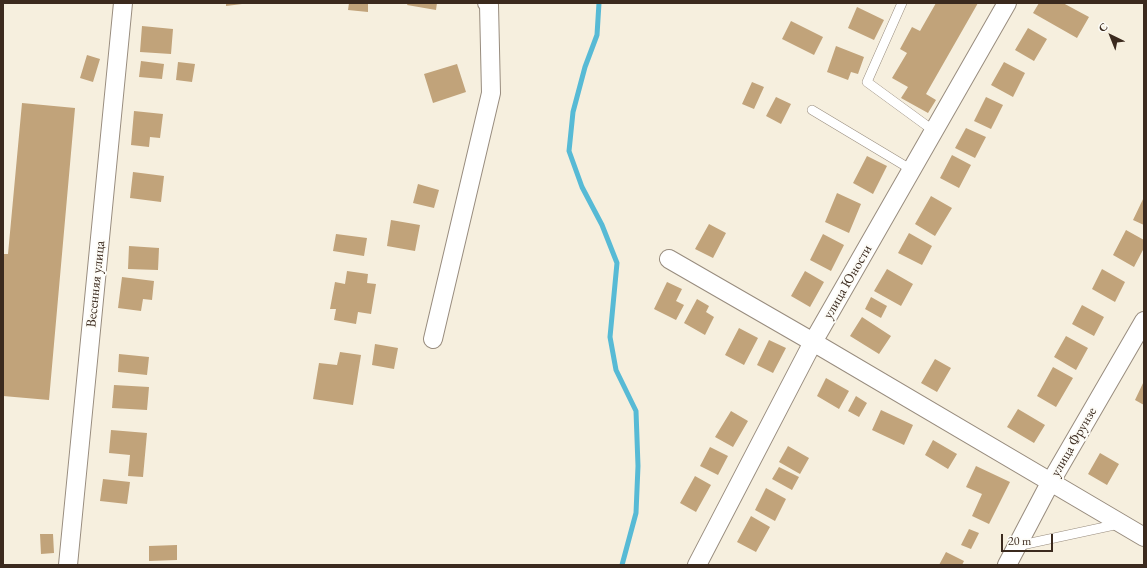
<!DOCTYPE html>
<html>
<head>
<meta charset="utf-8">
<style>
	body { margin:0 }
	#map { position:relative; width:1147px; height:568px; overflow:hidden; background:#f6efde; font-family:"EB Garamond",serif }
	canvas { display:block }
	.frame { position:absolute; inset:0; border:4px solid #3b2a1e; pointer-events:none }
	.north { position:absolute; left:1091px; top:16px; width:40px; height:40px; -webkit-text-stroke:3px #fdfcf7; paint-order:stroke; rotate:317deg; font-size:11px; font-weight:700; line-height:16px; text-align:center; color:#3b2a1e }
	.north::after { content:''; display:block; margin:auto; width:14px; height:18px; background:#3b2a1e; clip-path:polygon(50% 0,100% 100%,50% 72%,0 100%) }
	.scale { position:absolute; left:1001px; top:534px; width:52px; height:18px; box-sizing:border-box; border:2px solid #3b2a1e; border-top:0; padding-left:5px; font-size:12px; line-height:14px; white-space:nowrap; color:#3b2a1e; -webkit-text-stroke:3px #fdfcf7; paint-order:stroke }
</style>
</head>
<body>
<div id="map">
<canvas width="1147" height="568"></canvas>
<div class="frame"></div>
<div class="north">С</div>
<div class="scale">20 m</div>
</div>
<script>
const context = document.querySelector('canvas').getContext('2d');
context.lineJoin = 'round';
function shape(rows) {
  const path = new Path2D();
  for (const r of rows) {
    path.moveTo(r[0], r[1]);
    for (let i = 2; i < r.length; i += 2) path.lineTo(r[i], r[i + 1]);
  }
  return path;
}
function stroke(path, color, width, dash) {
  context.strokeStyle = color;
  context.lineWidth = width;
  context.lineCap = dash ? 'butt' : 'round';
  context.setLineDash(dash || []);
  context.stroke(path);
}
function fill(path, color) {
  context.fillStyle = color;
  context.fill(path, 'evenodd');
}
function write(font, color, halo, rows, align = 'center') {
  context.font = font + ' "EB Garamond",serif';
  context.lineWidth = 4;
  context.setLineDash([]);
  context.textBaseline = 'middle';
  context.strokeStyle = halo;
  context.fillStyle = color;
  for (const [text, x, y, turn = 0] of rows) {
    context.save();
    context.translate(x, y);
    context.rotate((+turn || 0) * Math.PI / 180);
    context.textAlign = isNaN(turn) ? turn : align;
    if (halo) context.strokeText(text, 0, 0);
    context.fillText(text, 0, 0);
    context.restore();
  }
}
stroke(shape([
	[599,3,597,35,585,67,573,112,569,151,582,187,602,225,617,263,610,337,616,370,636,411,638,466,636,513,622,565]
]), '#57bad5', 5);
fill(shape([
	[226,3,242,3,242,4,226,6],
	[349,3,368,3,368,12,348,10],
	[408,3,437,3,436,10,407,5],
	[936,3,978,3,926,94,936,100,928,113,901,98,908,87,892,78,907,53,900,49,912,27,920,31],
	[1039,3,1063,3,1089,17,1077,38,1033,13],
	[857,7,884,20,874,40,848,28],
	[791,21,823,37,814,55,782,39],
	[142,26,173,29,171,54,140,52],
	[1028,28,1047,39,1034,61,1015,50],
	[836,46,864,57,858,74,851,72,848,80,827,72],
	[87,55,100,59,93,82,80,78],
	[141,61,164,64,162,79,139,77],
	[178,62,195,64,192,82,176,80],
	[1004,62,1025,73,1013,97,991,85],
	[457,64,466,92,433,103,424,74],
	[752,82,764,87,754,109,742,104],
	[776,97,791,104,781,124,766,116],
	[986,97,1003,105,991,129,974,121],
	[22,103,75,108,49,400,3,396,3,254,8,254],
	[134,111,163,114,160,138,150,137,149,147,131,145],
	[966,128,986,137,975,158,955,148],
	[952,155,971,165,959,188,940,178],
	[867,156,887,166,873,194,853,183],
	[133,172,164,176,161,202,130,198],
	[418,184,439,190,434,208,413,203],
	[837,193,861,204,849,233,825,222],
	[931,196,952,208,935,236,915,224],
	[1144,197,1144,225,1133,220],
	[391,220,420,225,415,251,387,246],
	[709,224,726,233,713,258,695,249],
	[1126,230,1144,240,1144,248,1134,267,1113,255],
	[909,233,932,246,922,265,898,253],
	[336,234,367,238,364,256,333,251],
	[823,234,844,245,831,271,810,260],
	[129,246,159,248,158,270,128,269],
	[887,269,913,284,901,306,874,291],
	[1102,269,1125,282,1115,302,1092,289],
	[347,271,368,274,367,283,376,284,371,314,358,312,356,324,334,320,336,309,330,309,335,282,345,284],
	[805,271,824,282,810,307,791,296],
	[122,277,154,281,152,300,143,299,141,311,118,308],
	[667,282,682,289,676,301,684,305,676,320,654,309],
	[871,297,887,306,881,318,865,309],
	[697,299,709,306,706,312,714,317,705,335,684,323],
	[1082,305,1104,317,1094,336,1072,324],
	[862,317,891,336,879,354,850,336],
	[739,328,758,338,744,365,725,355],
	[1066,336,1088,348,1076,370,1054,357],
	[769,340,786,348,773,373,757,365],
	[375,344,398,348,394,369,372,365],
	[340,352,361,355,353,405,313,399,319,363,337,365],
	[119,354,149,357,147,375,118,372],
	[935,359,951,368,937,392,921,383],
	[1053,367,1073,378,1056,407,1037,396],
	[826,378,849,391,839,409,817,396],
	[1144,381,1144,405,1135,400],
	[114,385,149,387,147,410,112,408],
	[856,396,867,403,859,417,848,411],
	[1018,409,1045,425,1034,443,1007,427],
	[881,410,913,425,904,445,872,430],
	[731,411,748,421,733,447,715,437],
	[111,430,147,433,143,477,128,476,130,455,109,453],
	[933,440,957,454,948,469,925,455],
	[788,446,809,458,800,474,779,462],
	[710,447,728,456,718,475,700,466],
	[1100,453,1119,464,1107,485,1088,474],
	[976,466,1010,482,989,524,972,516,982,494,966,487],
	[779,467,799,477,792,490,772,479],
	[695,476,711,485,696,512,680,503],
	[103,479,130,482,127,504,100,501],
	[766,488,786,499,775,521,755,510],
	[751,516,770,527,756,552,737,542],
	[969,529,979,533,971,549,961,545],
	[40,534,53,534,54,553,41,554],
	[177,545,177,560,149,561,149,546],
	[946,552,964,561,962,565,939,565]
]), '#c1a37a');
const service = shape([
	[902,3,867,82,934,131],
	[812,110,912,170],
	[1017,546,1119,524]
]);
const minor = shape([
	[669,259,813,342,1144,537],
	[433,339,491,93,489,5,487,3],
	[68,565,123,3],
	[697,565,813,342,1007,3],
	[1007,565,1050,483,1144,321]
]);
stroke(service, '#988c7e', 10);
stroke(minor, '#988c7e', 20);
stroke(service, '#fff', 9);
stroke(minor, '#fff', 18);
write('14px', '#3b2a1e', '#fdfcf7', [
	["улица Юности",848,282,-60],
	["Весенняя улица",96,284,-84],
	["улица Фрунзе",1074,442,-60]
]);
</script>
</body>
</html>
